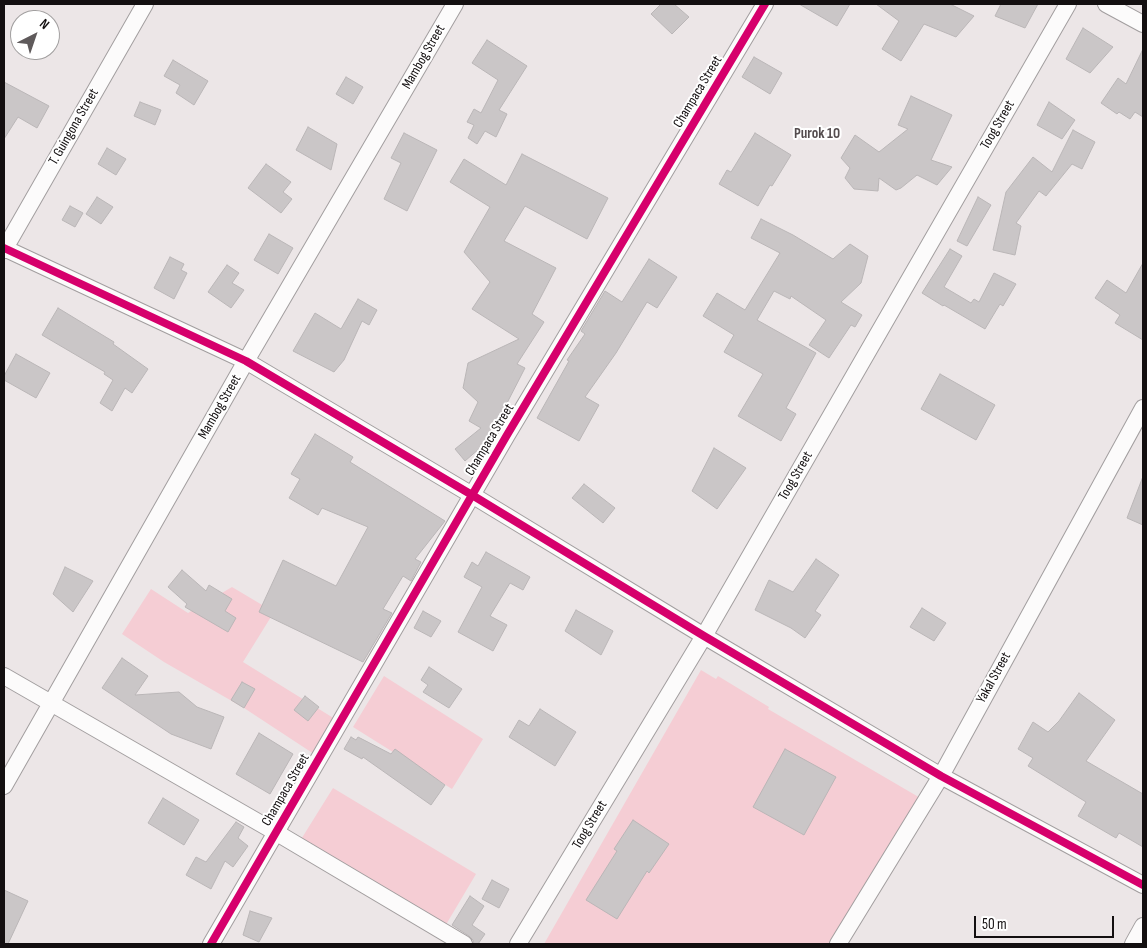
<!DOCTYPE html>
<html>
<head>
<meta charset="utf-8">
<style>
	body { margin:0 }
	#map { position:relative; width:1147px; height:948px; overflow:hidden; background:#ece6e7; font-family:"Sofia Sans Condensed",sans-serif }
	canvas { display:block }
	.frame { position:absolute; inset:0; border:5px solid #130f10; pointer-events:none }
	.north { position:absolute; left:10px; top:10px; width:50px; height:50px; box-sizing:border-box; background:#fff; border:1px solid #a19f9f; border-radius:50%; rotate:41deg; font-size:14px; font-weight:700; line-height:20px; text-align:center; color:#130f10 }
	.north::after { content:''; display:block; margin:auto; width:18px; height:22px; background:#5f5a5b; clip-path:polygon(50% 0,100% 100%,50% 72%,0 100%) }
	.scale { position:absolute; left:974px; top:916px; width:140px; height:22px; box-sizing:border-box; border:2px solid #130f10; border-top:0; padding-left:6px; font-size:15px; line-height:18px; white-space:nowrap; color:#130f10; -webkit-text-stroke:4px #fff; paint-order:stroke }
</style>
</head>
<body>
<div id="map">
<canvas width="1147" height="948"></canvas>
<div class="frame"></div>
<div class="north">N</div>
<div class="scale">50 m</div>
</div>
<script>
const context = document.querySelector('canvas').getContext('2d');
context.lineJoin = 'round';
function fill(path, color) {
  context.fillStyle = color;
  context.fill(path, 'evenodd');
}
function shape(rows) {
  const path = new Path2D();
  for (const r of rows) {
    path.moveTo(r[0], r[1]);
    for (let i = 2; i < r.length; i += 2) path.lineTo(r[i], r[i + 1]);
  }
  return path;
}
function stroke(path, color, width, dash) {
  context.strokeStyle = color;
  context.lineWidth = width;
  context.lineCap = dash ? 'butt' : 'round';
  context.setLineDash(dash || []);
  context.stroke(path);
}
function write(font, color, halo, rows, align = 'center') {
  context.font = font + ' "Sofia Sans Condensed",sans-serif';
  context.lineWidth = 4;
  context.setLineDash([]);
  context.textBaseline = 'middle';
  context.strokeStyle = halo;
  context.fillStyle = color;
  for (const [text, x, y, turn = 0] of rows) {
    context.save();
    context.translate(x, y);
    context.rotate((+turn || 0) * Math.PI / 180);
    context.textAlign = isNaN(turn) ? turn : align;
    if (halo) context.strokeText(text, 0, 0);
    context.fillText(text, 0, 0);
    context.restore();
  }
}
fill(shape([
	[232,587,274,612,243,662,335,719,314,754,244,708,164,662,122,634,151,589,188,613],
	[701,670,716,679,718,676,769,707,768,709,922,799,834,944,544,944],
	[384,676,483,739,452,789,353,727],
	[333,788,476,874,444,928,300,841]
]), '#f5cdd4');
const building = shape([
	[661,4,674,4,689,17,672,34,651,14,661,4],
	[799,4,850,4,837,26,799,4],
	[876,4,950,4,974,16,956,37,924,24,901,61,882,49,899,21,876,4],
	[1001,4,1038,4,1025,28,995,16,1001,4],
	[1083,28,1113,47,1090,73,1066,59,1083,28],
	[487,40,527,66,499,110,507,114,496,137,485,131,477,144,468,138,474,125,467,122,474,109,481,113,498,80,472,63,487,40],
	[1143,49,1143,117,1135,112,1130,119,1119,112,1117,114,1101,103,1118,78,1126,84,1143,49],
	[754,57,782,73,770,94,742,77,754,57],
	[173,60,208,81,194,105,176,93,180,85,164,76,173,60],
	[346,77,363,87,353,104,336,94,346,77],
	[4,82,49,106,37,128,18,117,4,139,4,82],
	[911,96,952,115,931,160,952,167,937,185,917,175,901,188,896,190,879,178,878,191,854,189,845,178,850,168,841,158,855,135,879,152,908,129,898,125,911,96],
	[140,102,161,110,155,125,134,116,140,102],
	[1049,102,1075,120,1062,139,1037,125,1049,102],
	[308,127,337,144,331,170,296,150,308,127],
	[1073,130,1095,142,1082,169,1072,164,1046,196,1039,191,1016,223,1021,226,1015,255,993,250,1006,192,1033,157,1052,172,1073,130],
	[404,133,437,150,407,211,384,199,401,163,391,158,404,133],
	[755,133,791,155,772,186,770,185,758,206,719,184,727,170,731,172,755,133],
	[107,148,126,159,116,175,98,164,107,148],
	[522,154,608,198,587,239,525,206,504,241,556,268,532,314,544,322,517,364,525,368,487,442,465,461,455,449,481,428,469,421,478,402,463,388,468,363,519,339,472,309,490,282,464,252,490,207,450,182,464,159,506,185,522,154],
	[266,164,291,182,283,192,292,199,281,213,248,188,266,164],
	[97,197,113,207,101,224,86,214,97,197],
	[978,197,991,205,967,246,957,241,978,197],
	[70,206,83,213,75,227,62,220,70,206],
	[761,219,793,235,833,259,850,244,868,256,861,283,841,302,862,315,855,327,851,325,829,358,809,345,826,320,791,296,790,299,774,291,757,320,816,353,786,408,796,414,781,441,738,416,763,374,724,352,734,335,703,316,717,293,745,310,780,253,751,238,761,219],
	[269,234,293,248,278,274,254,260,269,234],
	[950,249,962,256,944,287,971,303,974,299,979,302,994,273,1016,284,1003,306,1000,304,985,329,944,305,943,306,922,293,950,249],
	[170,257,184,264,181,270,187,273,174,299,154,288,170,257],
	[649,259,677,277,657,308,647,302,616,353,585,397,599,405,579,441,537,418,569,361,567,360,585,334,581,331,605,291,622,302,649,259],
	[1143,263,1143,340,1115,323,1120,315,1095,298,1107,280,1126,293,1143,263],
	[227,265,239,273,232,283,244,290,231,308,208,292,227,265],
	[358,299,377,310,369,325,362,321,344,360,334,372,293,351,315,313,341,329,358,299],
	[58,308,114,342,113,344,148,369,132,393,125,388,112,411,100,403,113,380,104,374,105,372,42,335,58,308],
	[16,354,50,373,36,398,4,380,4,376,16,354],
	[940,374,995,405,976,440,921,409,940,374],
	[315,434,353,457,350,462,445,521,415,559,421,562,411,581,403,576,383,609,392,613,363,662,259,612,283,560,336,586,368,527,322,508,318,515,289,498,300,479,291,474,315,434],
	[714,448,746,468,717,509,692,491,714,448],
	[1142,479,1143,480,1143,525,1127,518,1142,479],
	[584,484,615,508,603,523,572,498,584,484],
	[486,552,530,577,523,590,510,583,490,616,507,625,493,651,458,632,482,587,464,577,472,562,478,566,486,552],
	[816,559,839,575,815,611,821,615,805,638,791,628,755,610,769,580,793,592,816,559],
	[65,567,93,581,73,612,53,594,65,567],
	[182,570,206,591,209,585,232,599,225,611,236,618,228,632,185,607,187,604,168,587,182,570],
	[922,608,946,623,934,641,910,627,922,608],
	[576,610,613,631,601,655,565,631,576,610],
	[423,611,441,621,431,637,414,628,423,611],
	[122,658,148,676,135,695,179,692,197,707,224,717,211,749,171,734,102,688,122,658],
	[429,667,462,689,449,708,423,692,428,685,421,680,429,667],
	[242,682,255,689,244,708,231,700,242,682],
	[1079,693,1115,720,1086,761,1143,794,1143,847,1119,833,1116,838,1078,816,1086,802,1028,766,1033,758,1018,749,1033,722,1048,732,1059,721,1079,693],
	[305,696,319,707,308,721,294,710,305,696],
	[540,709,576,732,555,766,509,737,519,720,529,726,540,709],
	[259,733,293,754,270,794,236,774,259,733],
	[351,737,356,740,358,737,391,754,395,749,445,785,431,805,363,757,362,759,344,749,351,737],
	[785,749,836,777,804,835,753,807,785,749],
	[163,798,199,820,184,845,148,823,163,798],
	[633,820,669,844,649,873,647,871,617,919,586,900,617,851,614,849,633,820],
	[236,822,244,827,238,838,248,846,233,867,225,861,211,889,186,875,196,857,206,862,236,822],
	[492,880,509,889,499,908,482,899,492,880],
	[4,890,28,901,8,944,4,944,4,890],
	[470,896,484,906,472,925,485,934,478,944,474,944,473,940,469,936,452,925,470,896],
	[250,911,272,918,259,942,243,935,250,911]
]);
fill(building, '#cac6c7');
stroke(building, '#bab6b7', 1);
const street = shape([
	[1106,4,1143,24],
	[4,248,246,361,472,495,704,636,941,776,1143,885],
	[4,250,145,4],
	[4,676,277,833,464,944],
	[4,786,246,361,455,4],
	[211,944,507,435,765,4],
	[518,944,704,636,1068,4],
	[838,944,941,776,1143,408],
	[1133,944,1143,926]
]);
stroke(street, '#a29e9f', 18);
stroke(street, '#fcfbfb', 16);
stroke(shape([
	[4,248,246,361,472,495,704,636,941,776,1143,885],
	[211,944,507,435,765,4]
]), '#d6006c', 8);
write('14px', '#130f10', '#fff', [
	["Mambog Street",424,57,-60],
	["Champaca Street",698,92,-59],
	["Toog Street",998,125,-60],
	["T. Guingona Street",74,127,-60],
	["Mambog Street",220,407,-60],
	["Champaca Street",490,440,-59],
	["Toog Street",796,476,-60],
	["Yakal Street",994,678,-61],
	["Champaca Street",286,790,-60],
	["Toog Street",590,825,-59]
]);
write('bold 15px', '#544c4e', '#fff', [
	["Purok 10",817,134]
]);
</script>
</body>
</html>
